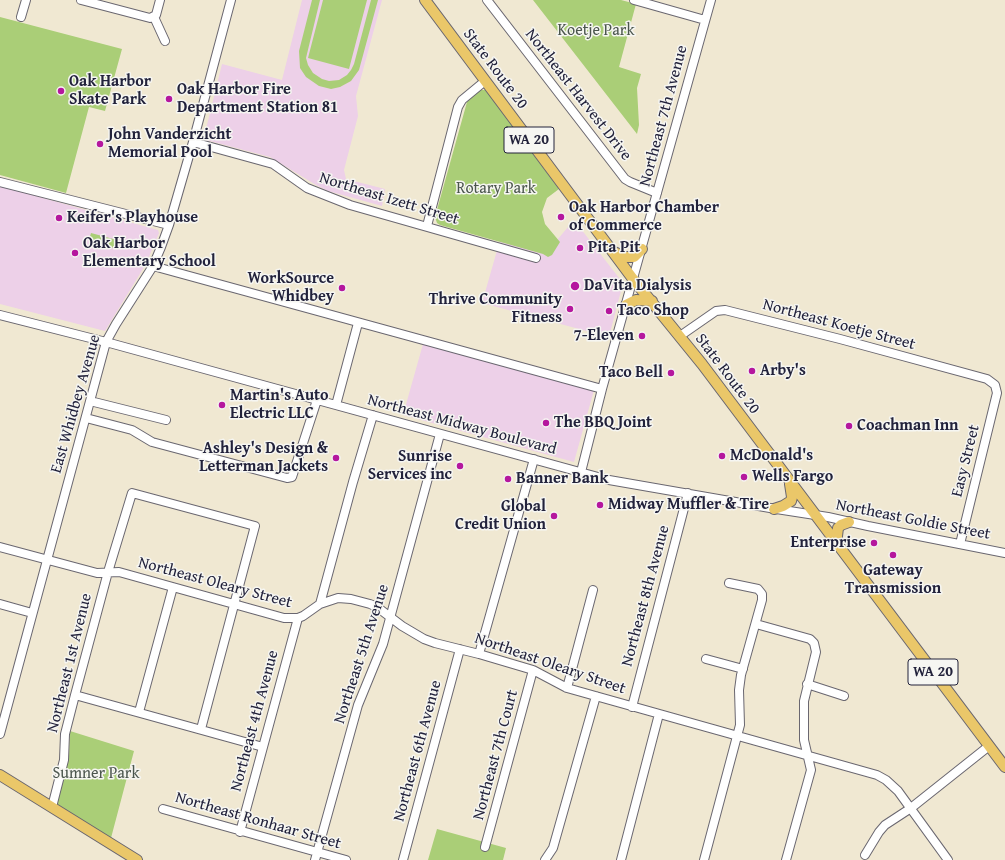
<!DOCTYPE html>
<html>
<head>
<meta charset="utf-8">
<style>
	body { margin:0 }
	canvas { display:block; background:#f0e8d2 }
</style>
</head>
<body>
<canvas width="1005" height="860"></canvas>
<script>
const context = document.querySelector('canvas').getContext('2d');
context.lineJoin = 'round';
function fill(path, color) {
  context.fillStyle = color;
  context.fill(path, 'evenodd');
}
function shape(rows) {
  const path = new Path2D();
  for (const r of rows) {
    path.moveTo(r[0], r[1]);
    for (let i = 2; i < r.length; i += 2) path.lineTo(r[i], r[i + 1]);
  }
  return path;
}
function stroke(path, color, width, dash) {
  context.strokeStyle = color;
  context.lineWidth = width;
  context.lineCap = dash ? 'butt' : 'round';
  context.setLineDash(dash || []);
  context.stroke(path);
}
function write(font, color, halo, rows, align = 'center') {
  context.font = font + ' "Gentium Book Plus",serif';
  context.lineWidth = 3;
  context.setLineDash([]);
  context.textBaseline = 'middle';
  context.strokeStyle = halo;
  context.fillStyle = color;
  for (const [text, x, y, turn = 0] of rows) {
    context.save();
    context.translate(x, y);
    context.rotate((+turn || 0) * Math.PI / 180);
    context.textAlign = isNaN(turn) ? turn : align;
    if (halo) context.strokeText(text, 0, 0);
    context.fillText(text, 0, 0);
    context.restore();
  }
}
fill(shape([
	[302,0,382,0,356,96,358,116,344,170,346,179,385,189,382,206,328,191,316,185,270,157,206,140,204,137,222,64,282,80],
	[0,186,158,230,159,233,146,264,105,331,0,304],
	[574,220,623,283,609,337,482,303,500,240,546,253],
	[423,344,594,390,574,462,403,415]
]), '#edd0e8');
fill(shape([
	[312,0,320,0,306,58,308,65,313,73,322,79,329,81,339,80,347,75,351,70,354,64,371,0,378,0,359,70,351,81,340,87,331,89,319,86,306,77,300,68,299,51],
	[323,0,367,0,349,69,308,58],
	[533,0,621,0,636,4,619,67,641,74,637,88,639,125,637,134],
	[0,17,122,49,105,111,89,107,66,193,0,175],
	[478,90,486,90,559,189,547,198,542,212,545,224,560,242,552,255,548,257,543,254,440,225,437,223,435,217,467,102],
	[91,233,117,240,120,244,118,246,114,248,97,243,89,240],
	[70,731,134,751,111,838,57,805,69,756],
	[437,829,506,848,503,860,428,860]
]), '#aace77');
const minor = shape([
	[81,0,150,18,156,15,160,0],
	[487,0,625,179,630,182,657,193],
	[634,0,705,20],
	[21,17,26,0],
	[154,17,165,41],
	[193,142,273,164,307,188,350,205,536,258],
	[0,182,169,225],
	[427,226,458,107,462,100,485,81],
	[153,266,602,389],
	[0,315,106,342,609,480,770,508,828,517,868,526,1005,553],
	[680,336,716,311,725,310,840,339,987,379,995,385,997,393,960,544],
	[90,401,166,420],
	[336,405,358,323],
	[86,418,132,430,152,442,287,478,292,477,317,400],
	[581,472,602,389,711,0],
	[0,547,97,573,119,572,284,618,298,618,303,616,320,604,338,598,351,599,370,604,377,607,402,626,424,639,435,643,479,654,533,670,567,688,877,775,886,780,898,791,948,860],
	[0,604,32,613],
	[320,604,353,482,373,415],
	[756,624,810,639,814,643,816,652,804,701,804,740,811,770,786,860],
	[479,654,534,459],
	[706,659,743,669],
	[807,684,844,696],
	[567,688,593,590],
	[75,695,263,747],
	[632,707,688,493],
	[139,712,173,587],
	[0,734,106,342,116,324,153,266,161,247,169,225,193,142,231,0],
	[52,807,64,760,65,734,75,695,108,572,132,493,255,526,201,729],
	[163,809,346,860],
	[240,832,298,618],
	[485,847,533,670],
	[865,855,879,832,885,825,911,808,989,746],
	[315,860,358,705,383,644,440,434],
	[403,860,460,649],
	[545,860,553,848,596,696],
	[621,860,659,714],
	[704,860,740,725,739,690,741,675,762,600,762,594,758,589,729,583]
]);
const major = shape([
	[425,0,633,279,702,364,1005,767],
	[614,252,625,257,634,257,642,249],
	[626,305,636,300,652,301],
	[774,509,783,506,791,501,792,497,790,484],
	[836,544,838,528,841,525,849,522],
	[0,775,137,860]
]);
stroke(minor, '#6a6770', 10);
stroke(major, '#6a6770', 12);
stroke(minor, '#fff', 8);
stroke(major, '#eac769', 10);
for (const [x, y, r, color] of [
	[61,91,4,"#b5179e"],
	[169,99,4,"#b5179e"],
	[100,144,4,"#b5179e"],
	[561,217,4,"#b5179e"],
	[59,218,4,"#b5179e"],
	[580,248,4,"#b5179e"],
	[75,253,4,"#b5179e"],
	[575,286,5,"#b5179e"],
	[342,288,4,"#b5179e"],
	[570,309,4,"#b5179e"],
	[609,311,4,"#b5179e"],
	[642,336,4,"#b5179e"],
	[752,371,4,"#b5179e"],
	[671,373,4,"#b5179e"],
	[222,405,4,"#b5179e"],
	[546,423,4,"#b5179e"],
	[849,426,4,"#b5179e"],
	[722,456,4,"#b5179e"],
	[336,458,4,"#b5179e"],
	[460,466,4,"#b5179e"],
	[744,477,4,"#b5179e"],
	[508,479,4,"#b5179e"],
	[600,505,4,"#b5179e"],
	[554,516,4,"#b5179e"],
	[874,543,4,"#b5179e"],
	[893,555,4,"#b5179e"]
]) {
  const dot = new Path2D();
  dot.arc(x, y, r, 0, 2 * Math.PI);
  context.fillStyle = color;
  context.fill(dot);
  stroke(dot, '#f6f6f2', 1.5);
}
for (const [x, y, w] of [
	[529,140,50],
	[933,672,50]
]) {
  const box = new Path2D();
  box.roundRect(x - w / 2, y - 13, w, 26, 3);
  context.fillStyle = '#f6f6f2';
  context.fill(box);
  stroke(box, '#22223b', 1);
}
write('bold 15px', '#22223b', null, [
	["WA 20",529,140],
	["WA 20",933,672]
]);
write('16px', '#4b564d', '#f6f6f2', [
	["Koetje Park",596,31],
	["Rotary Park",496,189],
	["Sumner Park",96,774]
]);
write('16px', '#22223b', '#f6f6f2', [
	["State Route 20",495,69,53],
	["Northeast Harvest Drive",578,95,52],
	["Northeast 7th Avenue",664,116,-75],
	["Northeast Izett Street",389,199,17],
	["Northeast Koetje Street",839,325,15],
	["State Route 20",727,374,53],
	["East Whidbey Avenue",76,404,-74],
	["Northeast Midway Boulevard",462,425,15],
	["Easy Street",966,461,-76],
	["Northeast Goldie Street",913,520,11],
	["Northeast Oleary Street",215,583,15],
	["Northeast 8th Avenue",646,596,-75],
	["Northeast 5th Avenue",362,654,-72],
	["Northeast 1st Avenue",70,663,-76],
	["Northeast Oleary Street",550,664,19],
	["Northeast 4th Avenue",255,721,-75],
	["Northeast 6th Avenue",418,751,-75],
	["Northeast 7th Court",496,755,-75],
	["Northeast Ronhaar Street",258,821,16]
]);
write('bold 16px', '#22223b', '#f6f6f2', [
	["Oak Harbor",69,82],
	["Skate Park",69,100],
	["Oak Harbor Fire",177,90],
	["Department Station 81",177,108],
	["John Vanderzicht",108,135],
	["Memorial Pool",108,153],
	["Oak Harbor Chamber",569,208],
	["of Commerce",569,226],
	["Keifer's Playhouse",67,218],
	["Oak Harbor",83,244],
	["Elementary School",83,262],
	["Pita Pit",588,248],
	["WorkSource",334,279,"right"],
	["Whidbey",334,297,"right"],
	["DaVita Dialysis",584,286],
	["Thrive Community",562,300,"right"],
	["Fitness",562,318,"right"],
	["Taco Shop",617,311],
	["7-Eleven",634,336,"right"],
	["Arby's",760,371],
	["Taco Bell",663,373,"right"],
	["Martin's Auto",230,396],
	["Electric LLC",230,414],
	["The BBQ Joint",554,423],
	["Coachman Inn",857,426],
	["Ashley's Design &",328,449,"right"],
	["Letterman Jackets",328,467,"right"],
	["McDonald's",730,456],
	["Sunrise",452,457,"right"],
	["Services inc",452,475,"right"],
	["Wells Fargo",752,477],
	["Banner Bank",516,479],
	["Midway Muffler & Tire",608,505],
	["Global",546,507,"right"],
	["Credit Union",546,525,"right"],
	["Enterprise",866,543,"right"],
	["Gateway",893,571,"center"],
	["Transmission",893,589,"center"]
], 'left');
</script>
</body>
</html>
